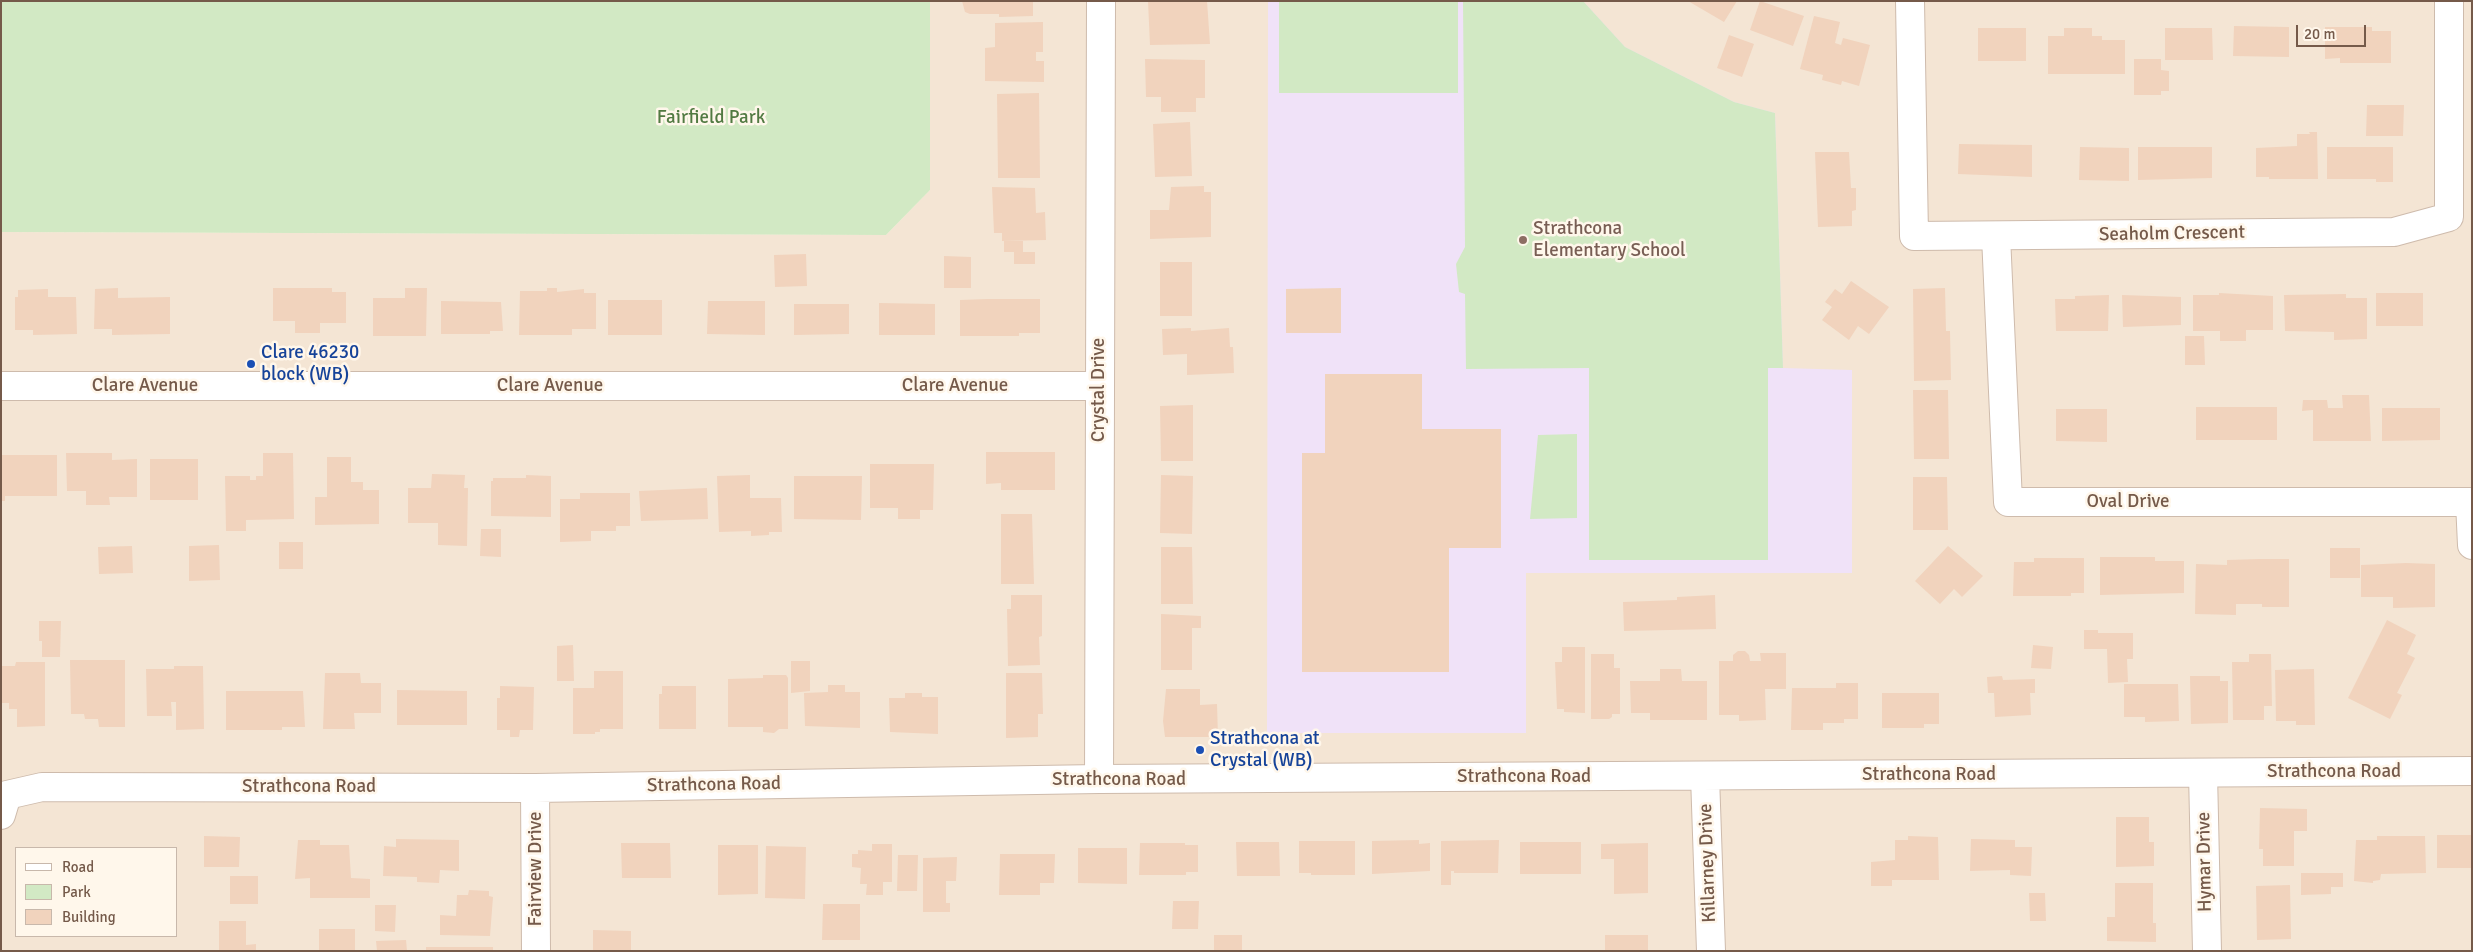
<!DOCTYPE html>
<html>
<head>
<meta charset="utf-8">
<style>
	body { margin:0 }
	#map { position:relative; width:2473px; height:952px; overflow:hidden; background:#fcf3e5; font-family:Signika,sans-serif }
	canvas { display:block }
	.frame { position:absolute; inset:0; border:2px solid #755a4a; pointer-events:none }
	.legend { position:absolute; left:15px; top:847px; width:162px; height:90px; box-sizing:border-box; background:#fff7eb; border:1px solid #c8b8ab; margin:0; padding:6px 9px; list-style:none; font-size:15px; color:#755a4a }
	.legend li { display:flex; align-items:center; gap:10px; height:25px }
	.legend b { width:25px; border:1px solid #c8b8ab }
	.scale { position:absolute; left:2296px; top:25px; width:70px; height:22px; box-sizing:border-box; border:2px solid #755a4a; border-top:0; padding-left:6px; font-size:15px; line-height:18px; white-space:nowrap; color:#755a4a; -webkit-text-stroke:4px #fff7eb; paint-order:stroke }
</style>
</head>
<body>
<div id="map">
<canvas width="2473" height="952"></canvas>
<div class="frame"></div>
<ul class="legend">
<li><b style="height:6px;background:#fff"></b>Road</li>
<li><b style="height:14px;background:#d2e9c4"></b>Park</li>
<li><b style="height:14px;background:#f1d3bd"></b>Building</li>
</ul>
<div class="scale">20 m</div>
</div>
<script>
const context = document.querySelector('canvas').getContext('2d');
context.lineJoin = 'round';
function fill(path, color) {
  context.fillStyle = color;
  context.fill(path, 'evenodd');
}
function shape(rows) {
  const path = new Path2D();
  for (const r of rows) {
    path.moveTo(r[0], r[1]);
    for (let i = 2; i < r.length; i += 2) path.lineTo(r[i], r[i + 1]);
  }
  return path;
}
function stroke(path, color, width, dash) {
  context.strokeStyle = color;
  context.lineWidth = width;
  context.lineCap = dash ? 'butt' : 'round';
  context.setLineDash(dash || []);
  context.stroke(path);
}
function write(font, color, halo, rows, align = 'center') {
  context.font = font + ' Signika,sans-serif';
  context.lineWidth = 5;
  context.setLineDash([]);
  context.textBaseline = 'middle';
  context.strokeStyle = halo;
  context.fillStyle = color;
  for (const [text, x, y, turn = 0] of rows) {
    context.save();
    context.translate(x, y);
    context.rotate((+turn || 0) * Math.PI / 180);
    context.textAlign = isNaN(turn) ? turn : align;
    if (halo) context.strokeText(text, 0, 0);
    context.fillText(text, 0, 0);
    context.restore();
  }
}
fill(shape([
	[930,1,1268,1,1268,733,1525,733,1525,572,1852,573,1783,368,1463,1,2472,1,2472,951,1,951,1,232,886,235,930,190],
	[16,848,176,848,176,936,16,936]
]), '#f4e5d4');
fill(shape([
	[1268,1,1583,1,1625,47,1734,102,1775,113,1783,368,1852,370,1852,573,1526,573,1526,733,1267,733]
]), '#f0e2f8');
fill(shape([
	[1,1,930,1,930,190,886,235,1,232],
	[1279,1,1458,1,1458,93,1279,93],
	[1463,1,1583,1,1625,47,1734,102,1775,113,1783,368,1768,368,1768,560,1589,560,1589,368,1466,369,1465,294,1459,292,1456,264,1465,247],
	[1577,434,1577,518,1530,519,1538,435]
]), '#d2e9c4');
fill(shape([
	[962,1,1033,1,1033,16,999,17,999,14,970,14,965,12],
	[1148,1,1207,1,1210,44,1150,45],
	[1688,1,1737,1,1724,22],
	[1760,1,1804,16,1793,46,1750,30],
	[1814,16,1840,22,1835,43,1841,45,1843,38,1870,45,1859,86,1842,81,1841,85,1822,80,1823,75,1800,69],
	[1043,22,1043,52,1036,52,1036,61,1044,61,1044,82,985,81,985,48,995,47,995,23],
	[2234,26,2289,27,2289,57,2233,56],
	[2325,27,2372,27,2372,31,2391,31,2391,63,2340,63,2340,58,2325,59],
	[1978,28,2026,28,2026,61,1978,61],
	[2064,28,2092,28,2092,36,2102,36,2102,40,2125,40,2125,74,2048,74,2048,36,2064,36],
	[2165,28,2212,28,2213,60,2165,60],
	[1729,35,1754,44,1742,77,1717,68],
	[1145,59,1205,60,1205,98,1196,98,1196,112,1161,112,1161,97,1146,97],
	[2134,59,2161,59,2161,70,2169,71,2169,91,2161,91,2161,95,2134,95],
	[1039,93,1040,178,998,178,997,94],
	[2367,105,2404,105,2403,136,2366,136],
	[1190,122,1192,176,1155,177,1153,124],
	[2309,132,2317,132,2318,179,2269,179,2269,177,2256,177,2256,148,2297,146,2297,134,2310,134],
	[1959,144,2032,145,2032,177,1958,174],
	[2080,147,2129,148,2129,181,2079,180],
	[2138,147,2212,147,2212,178,2138,180],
	[2327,147,2393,147,2393,182,2376,182,2376,179,2327,179],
	[1815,152,1849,152,1851,188,1856,188,1856,210,1852,211,1852,226,1818,227],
	[1204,186,1204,192,1211,192,1211,237,1150,239,1150,210,1169,210,1171,187],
	[992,187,1035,188,1036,213,1045,212,1046,240,1002,241,1002,233,994,233],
	[1004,241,1023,241,1023,252,1035,252,1035,264,1014,264,1014,252,1004,252],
	[806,254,807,286,775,287,774,255],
	[944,256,971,257,971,288,944,288],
	[1160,262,1192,262,1192,316,1160,316],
	[1851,281,1889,307,1869,334,1858,326,1849,340,1822,320,1832,307,1825,302,1835,289,1842,294],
	[118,288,118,298,170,297,170,334,112,335,112,329,94,329,95,289],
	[273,288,332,288,332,292,346,292,346,323,320,323,320,333,295,333,295,321,273,321],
	[405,288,427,288,426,336,373,336,373,298,405,298],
	[547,288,557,288,557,292,584,289,584,293,596,293,596,329,572,329,572,335,519,335,520,291,547,291],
	[1341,288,1341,333,1286,333,1286,289],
	[1945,288,1946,331,1950,331,1951,380,1914,381,1913,289],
	[48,289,48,297,76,297,77,334,33,335,33,330,15,330,15,297,18,297,18,290],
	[2219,293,2273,296,2273,330,2246,330,2246,341,2220,341,2220,331,2193,331,2193,295,2219,295],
	[2376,293,2423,293,2423,326,2376,326],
	[2346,294,2346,298,2367,298,2367,339,2334,340,2334,332,2285,331,2284,295],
	[2109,295,2108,331,2056,331,2055,299,2075,299,2075,296],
	[2122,295,2181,297,2181,325,2123,327],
	[987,299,1040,299,1040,333,1019,333,1019,336,960,336,960,300],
	[608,300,662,300,662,335,608,335],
	[441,301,501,302,503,331,490,331,490,334,441,334],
	[708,301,765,301,765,335,707,334],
	[879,303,935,304,935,335,879,335],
	[794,304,849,304,849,334,794,335],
	[1191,328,1191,331,1229,328,1230,347,1233,347,1234,373,1187,375,1187,354,1163,355,1162,329],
	[2185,336,2204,336,2205,365,2185,365],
	[1325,374,1422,374,1422,429,1501,429,1501,548,1449,548,1449,672,1302,672,1302,453,1325,453],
	[1913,390,1948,390,1949,459,1914,459],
	[2342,395,2369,395,2371,441,2313,441,2313,410,2302,411,2303,400,2327,400,2328,408,2343,408],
	[1193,405,1193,461,1161,461,1160,406],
	[2196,407,2277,407,2277,440,2196,440],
	[2382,408,2440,408,2440,440,2382,441],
	[2056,409,2107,409,2107,442,2056,441],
	[986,452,1055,452,1055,490,1001,490,1001,483,986,484],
	[66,453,112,453,112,460,137,459,137,497,109,497,110,505,86,505,86,491,67,491],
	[263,453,293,453,294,519,246,520,246,531,226,531,225,476,250,476,250,480,256,480,256,476,263,476],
	[1,455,57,455,57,496,5,496,5,501,1,501],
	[327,457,351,457,351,482,363,482,363,490,379,490,379,524,315,525,315,497,327,497],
	[150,459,198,459,198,500,150,500],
	[870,464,934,464,933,510,920,510,920,519,898,519,898,508,870,508],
	[432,474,465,475,464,488,468,488,467,546,438,545,438,523,408,523,408,488,431,488],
	[526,475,551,476,551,517,491,516,491,481,493,481,493,478,526,478],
	[750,475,750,498,781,498,782,532,769,532,769,535,751,536,751,531,719,532,717,476],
	[1161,475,1193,476,1192,534,1160,533],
	[794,476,862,476,861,520,794,519],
	[1913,477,1947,477,1948,530,1913,530],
	[707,488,708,519,641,521,639,491],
	[580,493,630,493,630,526,616,526,616,531,591,531,591,541,560,542,560,499,580,499],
	[1001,514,1032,514,1034,584,1001,584],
	[481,529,501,529,501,557,480,556],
	[279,542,303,542,303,569,279,569],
	[219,545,220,580,189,581,189,546],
	[132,546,133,573,99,574,98,547],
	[1948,546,1983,576,1962,597,1954,589,1940,604,1915,581],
	[1161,547,1192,547,1193,604,1161,604],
	[2330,548,2360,548,2360,578,2330,578],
	[2100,557,2155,557,2155,561,2184,561,2184,593,2100,595],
	[2034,558,2084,558,2084,593,2071,593,2071,596,2013,596,2014,562,2034,562],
	[2259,559,2289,559,2289,607,2262,607,2262,604,2236,604,2236,615,2195,614,2196,564,2227,565,2227,560],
	[2406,563,2435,564,2435,607,2393,608,2393,597,2361,597,2361,565],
	[1011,595,1042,595,1042,636,1039,637,1040,665,1008,666,1007,609,1011,609],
	[1715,595,1716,629,1624,631,1623,602,1677,600,1677,597],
	[1161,614,1201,616,1201,628,1192,628,1192,670,1161,670],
	[2387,620,2416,635,2407,654,2415,658,2397,693,2402,695,2390,719,2348,698],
	[39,621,61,621,60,657,42,657,42,641,39,641],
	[2084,630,2098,630,2098,633,2133,633,2133,659,2127,659,2128,682,2108,683,2107,649,2084,649],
	[573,645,574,681,557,681,557,646],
	[2033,645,2053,647,2051,669,2031,668],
	[1562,647,1585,647,1585,713,1564,712,1564,709,1557,709,1555,662,1562,662],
	[1738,651,1745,651,1749,655,1750,661,1761,661,1760,653,1786,653,1786,689,1765,689,1766,720,1739,721,1739,715,1719,715,1719,661,1733,661,1733,655],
	[1591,654,1614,654,1614,668,1620,668,1620,714,1612,714,1612,717,1609,719,1591,719],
	[2249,654,2271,654,2272,706,2264,706,2264,720,2233,720,2232,662,2249,662],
	[70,660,125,660,125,727,99,727,98,719,85,719,84,714,71,714],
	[791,661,810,661,810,691,791,693],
	[16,662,45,662,45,726,17,727,17,709,9,709,9,703,1,703,1,666,15,666],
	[174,666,203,666,204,729,176,730,176,702,171,702,172,716,147,716,146,669,174,669],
	[1660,669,1681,669,1682,681,1707,681,1707,720,1650,720,1650,713,1631,713,1630,681,1660,681],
	[2314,669,2315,725,2296,725,2296,721,2276,721,2275,670],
	[594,671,623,671,623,729,600,729,600,732,595,732,595,734,573,734,573,688,594,688],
	[325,673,360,673,361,683,381,683,381,713,354,713,355,729,323,729],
	[1006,673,1042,673,1043,714,1038,714,1038,737,1006,738],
	[763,675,786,675,788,678,788,729,779,729,774,733,763,732,763,727,728,727,728,679,763,678],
	[2002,676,2003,680,2035,679,2035,693,2030,693,2031,715,1995,717,1994,693,1988,693,1987,677],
	[2190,676,2220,676,2220,681,2228,681,2228,723,2191,724],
	[1836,683,1858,683,1858,719,1844,719,1844,723,1823,723,1823,730,1791,730,1792,688,1836,688],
	[2124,684,2178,684,2179,721,2145,722,2145,717,2124,717],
	[828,685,845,685,845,692,860,692,860,728,805,726,804,693,828,692],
	[500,686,534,687,533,730,520,730,519,737,510,737,510,730,497,730,497,698,500,698],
	[662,686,696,686,696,729,659,729,659,694,662,694],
	[1166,689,1200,689,1200,705,1217,704,1218,737,1165,737,1163,721],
	[397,690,467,691,467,725,397,725],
	[226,691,303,691,305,727,282,727,282,730,226,730],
	[905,693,922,693,922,697,938,697,938,734,890,732,889,698,905,698],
	[1882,693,1939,693,1939,724,1924,724,1924,728,1882,728],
	[2260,808,2307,809,2307,831,2294,831,2294,866,2263,866,2263,849,2259,849],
	[2116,817,2149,817,2149,842,2154,842,2154,866,2116,867],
	[2437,835,2472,835,2472,868,2437,868],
	[204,836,240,837,239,867,204,867],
	[1908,836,1938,837,1939,880,1892,880,1892,886,1871,886,1871,862,1895,860,1895,840,1908,840],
	[2377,836,2425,836,2426,873,2381,874,2380,880,2373,881,2373,883,2354,881,2356,840,2377,840],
	[396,839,459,840,459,871,440,870,439,883,417,882,417,877,383,876,384,846,396,847],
	[1971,839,2015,840,2015,847,2032,847,2031,876,2010,875,2010,870,1970,871],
	[298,840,320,840,320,845,349,845,351,878,370,879,370,898,310,898,310,878,295,879],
	[1419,840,1419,844,1430,843,1430,871,1372,874,1372,841],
	[1499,840,1498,873,1454,873,1454,871,1451,871,1451,885,1441,885,1441,841],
	[1299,841,1355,841,1355,875,1311,875,1311,873,1299,873],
	[1236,842,1279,842,1280,876,1237,876],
	[1520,842,1581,842,1581,874,1520,874],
	[621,843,670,843,671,878,622,878],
	[1140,843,1185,843,1185,845,1198,845,1198,872,1186,872,1186,875,1139,875],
	[1648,843,1648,893,1614,894,1614,859,1601,859,1601,844],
	[872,844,892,844,892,882,883,882,883,895,866,895,867,884,860,884,861,868,852,867,852,854,858,854,858,850,872,851],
	[718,845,758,845,758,894,718,895],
	[766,846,806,847,805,899,765,898],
	[1078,848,1127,848,1127,884,1078,883],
	[1000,854,1055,854,1054,883,1040,883,1040,895,999,895],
	[898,855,918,855,917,891,897,891],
	[957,857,956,881,946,881,946,903,950,903,950,912,923,912,923,858],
	[2301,873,2343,873,2343,887,2331,887,2331,894,2301,895],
	[230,876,258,876,258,904,230,904],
	[2115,883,2153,883,2153,923,2156,923,2156,942,2107,941,2107,917,2115,917],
	[2290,885,2291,939,2257,940,2256,886],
	[469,890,489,891,489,896,493,897,490,936,440,935,440,915,456,916,457,895,468,895],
	[2029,893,2045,893,2046,921,2030,921],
	[1173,901,1199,901,1198,929,1172,929],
	[823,904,860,904,860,940,822,940],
	[375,905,396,905,395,932,375,931],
	[219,921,246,921,246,945,256,944,256,951,219,951],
	[319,929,355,929,355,951,319,951],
	[593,930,631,931,631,951,593,951],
	[1214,935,1242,935,1242,951,1214,951],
	[1605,935,1648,935,1648,951,1605,951],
	[406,940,407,951,377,951,376,941],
	[426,947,493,947,493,951,426,951]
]), '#f1d3bd');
const street = shape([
	[1910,1,1914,236,2394,232,2449,217,2449,1],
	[1996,236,2008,502,2470,502,2472,545],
	[1,386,1098,386],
	[2203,773,2207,951],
	[1705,776,1711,951],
	[1099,779,1101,1],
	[535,788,536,951],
	[1,815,7,795,42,787,535,788,1099,779,2472,771]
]);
stroke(street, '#cebbac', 30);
stroke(street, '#fff', 28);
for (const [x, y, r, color] of [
	[1523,240,5,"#8d6e63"],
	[251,364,5,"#1a4fb4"],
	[1200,750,5,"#1a4fb4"]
]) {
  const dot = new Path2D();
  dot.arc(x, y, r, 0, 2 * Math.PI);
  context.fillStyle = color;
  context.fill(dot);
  stroke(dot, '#fff7eb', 2);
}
write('19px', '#527a42', '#fff7eb', [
	["Fairfield Park",711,118]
]);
write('19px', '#785e54', '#fff7eb', [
	["Strathcona",1533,229],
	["Elementary School",1533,251]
], 'left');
write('19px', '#755a4a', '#fff7eb', [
	["Seaholm Crescent",2172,234,-1],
	["Clare Avenue",145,386],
	["Clare Avenue",550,386],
	["Clare Avenue",955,386],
	["Crystal Drive",1099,390,-90],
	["Oval Drive",2128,502],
	["Strathcona Road",2334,772],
	["Strathcona Road",1929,775],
	["Strathcona Road",1524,777],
	["Strathcona Road",1119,780],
	["Strathcona Road",714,785,-1],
	["Strathcona Road",309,787],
	["Hymar Drive",2205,862,-91],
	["Killarney Drive",1708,863,-92],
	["Fairview Drive",536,869,-90]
]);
write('19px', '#164399', '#fff7eb', [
	["Clare 46230",261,353],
	["block (WB)",261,375],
	["Strathcona at",1210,739],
	["Crystal (WB)",1210,761]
], 'left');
</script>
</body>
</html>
